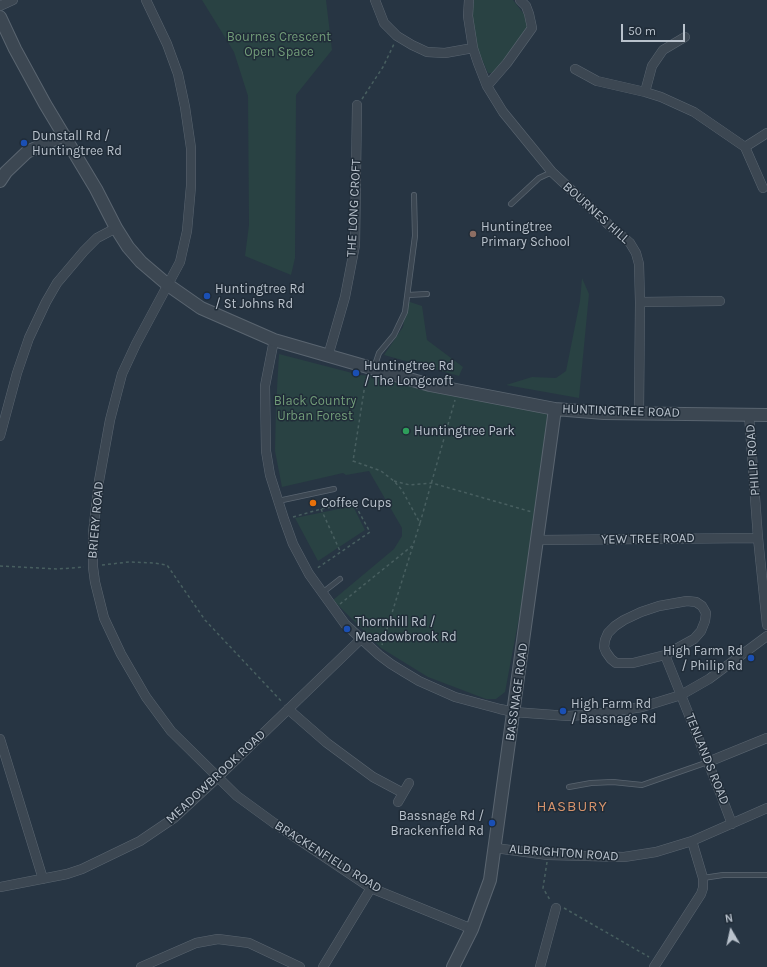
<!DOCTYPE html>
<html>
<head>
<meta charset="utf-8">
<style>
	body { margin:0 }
	#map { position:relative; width:767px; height:967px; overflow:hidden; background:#273543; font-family:Karla,sans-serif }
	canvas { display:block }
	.north { position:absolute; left:711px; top:911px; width:40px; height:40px; -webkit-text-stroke:3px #202c38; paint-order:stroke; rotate:351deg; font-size:11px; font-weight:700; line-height:16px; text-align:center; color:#b9c2cc }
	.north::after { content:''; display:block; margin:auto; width:14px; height:18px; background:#b9c2cc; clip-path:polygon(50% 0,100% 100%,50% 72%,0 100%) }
	.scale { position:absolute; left:621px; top:24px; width:64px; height:18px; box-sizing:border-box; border:2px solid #b9c2cc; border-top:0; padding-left:5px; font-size:12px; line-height:14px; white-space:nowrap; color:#b9c2cc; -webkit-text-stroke:3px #202c38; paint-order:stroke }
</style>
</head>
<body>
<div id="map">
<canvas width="767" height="967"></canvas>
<div class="north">N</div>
<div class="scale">50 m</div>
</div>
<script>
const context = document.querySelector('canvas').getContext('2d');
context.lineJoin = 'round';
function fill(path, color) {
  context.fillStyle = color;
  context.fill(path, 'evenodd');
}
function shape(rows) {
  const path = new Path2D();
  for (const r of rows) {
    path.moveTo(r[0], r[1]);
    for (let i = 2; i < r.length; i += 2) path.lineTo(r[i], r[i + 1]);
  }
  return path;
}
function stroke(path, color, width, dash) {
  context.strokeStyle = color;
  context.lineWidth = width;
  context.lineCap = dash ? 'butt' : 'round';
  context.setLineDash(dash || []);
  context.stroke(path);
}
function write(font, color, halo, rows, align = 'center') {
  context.font = font + ' Karla,sans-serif';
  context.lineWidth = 3;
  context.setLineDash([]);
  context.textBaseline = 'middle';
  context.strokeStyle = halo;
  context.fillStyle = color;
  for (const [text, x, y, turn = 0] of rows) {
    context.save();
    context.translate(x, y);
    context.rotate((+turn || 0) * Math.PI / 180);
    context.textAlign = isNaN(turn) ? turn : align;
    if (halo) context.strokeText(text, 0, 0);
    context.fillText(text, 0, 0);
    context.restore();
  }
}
fill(shape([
	[202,0,326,0,332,50,296,95,295,258,291,275,245,256,249,225,248,96,234,52],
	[474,0,513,0,527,18,527,30,497,72,493,73,488,73,478,50,472,17],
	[582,278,589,294,579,398,506,385,532,377,556,378,566,371,580,301],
	[407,301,422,306,427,340,463,367,459,376,384,355,403,327],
	[279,354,360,375,389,377,551,410,534,538,505,692,496,699,486,699,428,677,381,648,333,600,394,549,402,536,402,528,369,471,346,475,343,473,282,487,275,451,276,406],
	[353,506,365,530,318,561,295,518]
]), '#294243');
const service = shape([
	[511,204,539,178,552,172],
	[408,295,427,294],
	[374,368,379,353,394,335,405,312,415,236,414,195],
	[278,501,334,489],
	[322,593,340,579],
	[569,787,591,783,613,782,642,785,708,762],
	[703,878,723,875,767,875]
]);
const minor = shape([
	[146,0,167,44,178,74,185,107,191,148,191,186,187,231,180,262,136,344,122,374,110,420,99,481,93,533,93,567,95,582,104,618,121,654,146,697,171,731,237,796,274,823,371,888,472,929],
	[375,0,384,23,397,36,412,45,427,52,445,53,473,48],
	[469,0,468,16,473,48,478,63,487,86,503,112,552,172,609,225,630,243,636,253,639,264,640,302,639,413],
	[0,6,13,0],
	[575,69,597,81,645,92,661,97,694,112,745,147,767,133],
	[487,86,507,63,532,28,529,14,526,6,520,0],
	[645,92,652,66,663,50,685,37],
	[745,147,763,188],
	[640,302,720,301],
	[274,340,265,386,266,451,270,475,284,519,293,544,309,574,345,624,379,655,391,664,404,672,419,681,455,697,500,709,514,712,568,716,597,714,642,707,681,695,709,679,767,636],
	[328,356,345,297,355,245,357,105],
	[749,415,758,538,767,625],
	[0,436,17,373,29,338,46,302,57,283,84,251,97,238,116,228],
	[538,540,758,538],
	[665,655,694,639,701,631,705,621,706,613,702,606,696,602,687,601,659,606,641,612,624,620,615,626,608,633,605,640,604,647,606,652,611,659,616,663,633,663,665,655,721,795,732,824],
	[288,709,327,743,373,777,403,793],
	[0,739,43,879],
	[708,762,767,738],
	[398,802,409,783],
	[495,848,548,855,624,857,656,852,692,841,767,808],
	[0,887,67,874,82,869,140,841,174,818,217,778,361,639],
	[141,967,196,943,218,939,249,943,300,967],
	[323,967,371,888],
	[540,967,556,908],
	[654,967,701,894,703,888,703,878,692,841]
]);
const tertiary = shape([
	[0,17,15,49,45,104,96,189,116,228,128,247,141,262,168,285,201,308,274,340,430,385,555,409,604,413,767,415],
	[0,181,6,172,27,152,64,135],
	[453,967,472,929,490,880,555,409]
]);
stroke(service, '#5a6570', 6);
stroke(minor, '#5a6570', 10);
stroke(tertiary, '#5a6570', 14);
stroke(shape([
	[362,99,383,67,394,44],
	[366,378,353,461,381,471,394,481,402,490,420,523,382,645],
	[394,481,410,485,432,483,532,512],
	[321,509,340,551],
	[293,517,321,509,354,503,370,532,316,569],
	[420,523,455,400],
	[102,565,129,562,154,563,167,565,205,620,283,703],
	[0,566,58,569,84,567],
	[340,604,412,546],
	[547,862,543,888,550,900],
	[564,908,649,957]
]), '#485f60', 1.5, [3, 3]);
stroke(service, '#3c4752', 4.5);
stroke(minor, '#3c4752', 9);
stroke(tertiary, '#3c4752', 12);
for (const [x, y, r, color] of [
	[24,143,4,"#1a4fb4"],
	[473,234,4,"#8d6e63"],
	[207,296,4,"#1a4fb4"],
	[356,373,4,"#1a4fb4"],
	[406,431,4,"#2e9e5b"],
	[313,503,4,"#e8710a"],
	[347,629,4,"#1a4fb4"],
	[751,658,4,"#1a4fb4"],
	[563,711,4,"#1a4fb4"],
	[492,823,4,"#1a4fb4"]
]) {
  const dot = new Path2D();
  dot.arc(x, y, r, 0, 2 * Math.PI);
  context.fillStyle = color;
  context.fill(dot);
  stroke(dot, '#202c38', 1.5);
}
write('13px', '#719c78', '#202c38', [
	["Bournes Crescent",279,37],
	["Open Space",279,52],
	["Black Country",315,401],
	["Urban Forest",315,416]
]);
write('13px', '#b9c2cc', '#202c38', [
	["Dunstall Rd /",32,136],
	["Huntingtree Rd",32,151],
	["Huntingtree",481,227],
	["Primary School",481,242],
	["Huntingtree Rd",215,289],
	["/ St Johns Rd",215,304],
	["Huntingtree Rd",364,366],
	["/ The Longcroft",364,381],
	["Huntingtree Park",414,431],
	["Coffee Cups",321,503],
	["Thornhill Rd /",355,622],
	["Meadowbrook Rd",355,637],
	["High Farm Rd",743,651,"right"],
	["/ Philip Rd",743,666,"right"],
	["High Farm Rd",571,704],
	["/ Bassnage Rd",571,719],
	["Bassnage Rd /",484,816,"right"],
	["Brackenfield Rd",484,831,"right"]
], 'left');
write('13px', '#b9c2cc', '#202c38', [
	["THE LONG CROFT",354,208,-87],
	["BOURNES HILL",596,213,42],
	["HUNTINGTREE ROAD",621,411,2],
	["PHILIP ROAD",753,460,-94],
	["BRIERY ROAD",96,520,-85],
	["YEW TREE ROAD",648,539,-1],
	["BASSNAGE ROAD",517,692,-82],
	["TENLANDS ROAD",707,759,68],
	["MEADOWBROOK ROAD",216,777,-43],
	["ALBRIGHTON ROAD",564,853,4],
	["BRACKENFIELD ROAD",328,857,32]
]);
context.letterSpacing = '1px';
write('15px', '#d5926b', '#202c38', [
	["HASBURY",572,807]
]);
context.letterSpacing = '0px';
</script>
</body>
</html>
